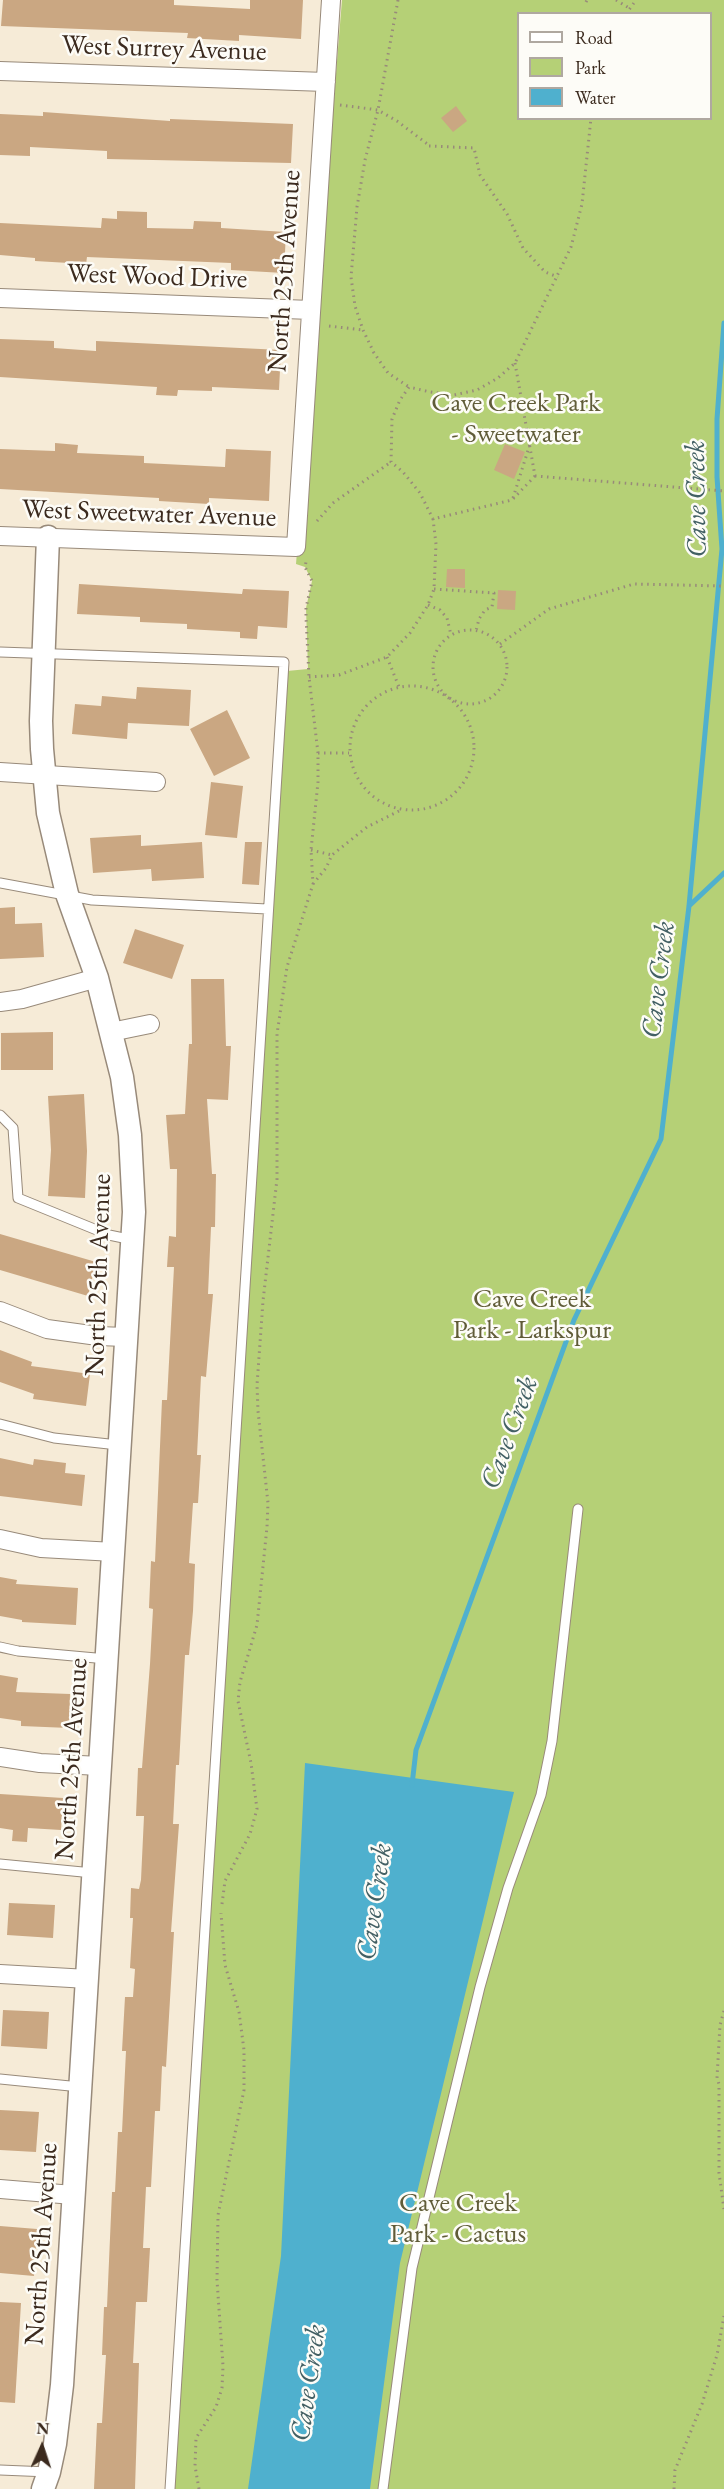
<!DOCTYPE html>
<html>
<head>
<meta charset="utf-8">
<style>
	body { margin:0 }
	#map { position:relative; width:724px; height:2489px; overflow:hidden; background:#f6ebd7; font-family:"EB Garamond",serif }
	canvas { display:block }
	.legend { position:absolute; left:517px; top:12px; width:195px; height:108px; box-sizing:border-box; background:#fdfcf7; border:2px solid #afa8a0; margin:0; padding:8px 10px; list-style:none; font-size:18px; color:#3b2a1e }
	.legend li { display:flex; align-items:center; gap:12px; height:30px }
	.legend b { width:30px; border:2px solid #afa8a0 }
	.north { position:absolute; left:12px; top:2417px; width:60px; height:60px; -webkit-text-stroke:4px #fdfcf7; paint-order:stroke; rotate:3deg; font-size:16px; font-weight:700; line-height:24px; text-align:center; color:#3b2a1e }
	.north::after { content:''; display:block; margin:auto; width:21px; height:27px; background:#3b2a1e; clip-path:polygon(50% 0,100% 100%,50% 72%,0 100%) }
</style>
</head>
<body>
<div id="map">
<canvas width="724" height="2489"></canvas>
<ul class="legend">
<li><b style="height:8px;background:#fff"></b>Road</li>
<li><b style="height:16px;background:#b5d076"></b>Park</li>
<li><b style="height:16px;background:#4fb0ce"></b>Water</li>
</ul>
<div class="north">N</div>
</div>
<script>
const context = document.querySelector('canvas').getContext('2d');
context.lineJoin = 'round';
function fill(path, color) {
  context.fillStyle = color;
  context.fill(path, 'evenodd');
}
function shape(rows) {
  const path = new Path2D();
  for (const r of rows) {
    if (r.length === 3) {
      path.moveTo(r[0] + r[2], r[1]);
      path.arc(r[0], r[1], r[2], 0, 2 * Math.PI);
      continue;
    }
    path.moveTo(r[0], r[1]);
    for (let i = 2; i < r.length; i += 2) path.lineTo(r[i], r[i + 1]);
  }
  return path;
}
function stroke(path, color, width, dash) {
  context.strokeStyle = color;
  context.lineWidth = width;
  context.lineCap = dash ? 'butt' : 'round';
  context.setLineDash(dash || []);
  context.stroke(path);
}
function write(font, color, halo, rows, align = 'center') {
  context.font = font + ' "EB Garamond",serif';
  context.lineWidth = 5;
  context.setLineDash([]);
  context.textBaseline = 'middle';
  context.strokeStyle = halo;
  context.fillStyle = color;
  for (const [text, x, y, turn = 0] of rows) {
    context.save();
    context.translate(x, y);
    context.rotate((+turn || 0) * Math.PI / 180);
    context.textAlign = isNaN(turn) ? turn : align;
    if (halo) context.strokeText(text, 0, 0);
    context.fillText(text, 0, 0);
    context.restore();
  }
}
fill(shape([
	[342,0,724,0,724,2489,174,2489,287,671,308,669,306,608,312,581,305,567,296,564],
	[518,14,710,14,710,118,518,118]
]), '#b5d076');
fill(shape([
	[305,1763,514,1792,400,2263,370,2489,248,2489,281,2256]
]), '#4fb0ce');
stroke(shape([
	[689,906,724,873],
	[412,1785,416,1750,574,1320,661,1139,689,906,722,549,717,477,717,419,724,323]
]), '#4fb0ce', 5);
fill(shape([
	[3,0,174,0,174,5,250,9,250,0,303,0,301,39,239,35,239,41,187,38,188,33,1,26],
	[456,106,467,121,453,132,441,118],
	[43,112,170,121,170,119,293,124,291,163,107,159,107,151,30,147,30,156,0,155,0,114,43,116],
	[117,211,147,212,147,228,193,229,194,221,221,222,221,228,286,232,284,273,231,270,231,263,87,257,86,264,35,261,35,258,0,255,0,223,101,228,102,218,117,219],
	[0,339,54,341,54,348,96,351,96,341,281,350,279,390,212,387,212,391,178,390,177,396,156,395,157,387,0,377],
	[55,443,78,445,77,453,144,456,144,463,225,467,226,449,271,451,269,501,209,498,209,504,159,501,159,498,0,489,0,449,55,451],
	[505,444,525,452,514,479,494,470],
	[447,569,465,569,465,588,446,587],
	[79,584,242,594,243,589,289,591,287,628,258,626,257,639,240,638,240,632,187,629,187,624,140,622,140,617,77,614],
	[498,590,516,591,515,610,497,609],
	[137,687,191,690,189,726,128,723,127,739,72,734,75,704,101,706,102,696,136,699],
	[227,710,250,758,214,776,190,729],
	[211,782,243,786,237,838,205,835],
	[141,835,141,846,202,842,204,878,152,881,151,869,93,873,90,838],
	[245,842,262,842,259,885,242,884],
	[15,907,15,924,42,923,44,957,0,959,0,908],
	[135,929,184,945,172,979,123,963],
	[191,979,224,979,226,1046,231,1046,228,1100,207,1099,212,1174,216,1174,215,1227,211,1227,208,1294,213,1294,206,1377,201,1376,197,1455,201,1455,198,1503,193,1503,189,1563,195,1564,193,1611,189,1655,185,1655,179,1765,176,1765,173,1824,179,1824,171,1932,174,1932,166,2067,162,2066,160,2111,155,2111,151,2187,146,2187,143,2248,150,2248,147,2302,136,2302,133,2363,139,2363,135,2489,94,2489,97,2423,102,2423,106,2355,102,2355,104,2307,107,2307,112,2192,115,2192,118,2132,122,2132,126,2051,122,2051,125,1997,133,1997,135,1969,130,1968,133,1918,130,1918,131,1888,139,1889,141,1880,144,1816,136,1816,138,1768,142,1768,150,1664,153,1609,149,1608,151,1561,155,1562,162,1400,167,1400,174,1267,167,1267,169,1236,176,1237,177,1169,170,1169,166,1115,185,1114,189,1044,192,1044],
	[53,1032,53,1070,1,1070,1,1033],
	[84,1094,87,1151,85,1198,48,1196,51,1150,48,1096],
	[0,1234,96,1262,88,1296,0,1270],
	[0,1350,32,1362,31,1366,90,1374,86,1406,33,1399,34,1394,0,1382],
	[0,1458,33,1465,34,1459,66,1463,65,1473,85,1475,82,1506,0,1496],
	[0,1577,17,1580,16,1584,78,1588,76,1625,22,1622,22,1620,0,1616],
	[0,1675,18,1678,16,1692,70,1694,69,1728,21,1726,21,1721,0,1718],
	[0,1794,63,1798,61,1830,28,1828,27,1842,12,1841,13,1830,0,1828],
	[9,1903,55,1905,53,1938,7,1935],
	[3,2010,49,2012,47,2049,1,2046],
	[0,2110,39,2112,36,2152,0,2150],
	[0,2226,37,2229,34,2276,0,2273],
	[0,2302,21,2303,15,2403,0,2402]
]), '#caa782');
const service = shape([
	[0,652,284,662,170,2489],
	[0,883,92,900,267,909],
	[0,1115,13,1128,18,1198,109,1235,133,1240],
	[0,1424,54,1438,118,1445],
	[0,1647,18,1651,107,1659],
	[0,1864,93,1873],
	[0,2079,80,2087],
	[0,2470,49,2472],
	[383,2489,412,2268,480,1987,508,1888,541,1795,552,1741,578,1509]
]);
const minor = shape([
	[0,71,326,82],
	[0,298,311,310],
	[0,536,296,547,331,0],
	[0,772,156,782],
	[0,1002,22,999,97,978],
	[111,1032,150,1024],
	[0,1311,47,1329,98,1336,126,1337],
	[0,1539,41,1548,114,1552],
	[0,1757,40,1763,100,1766],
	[0,1974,88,1979],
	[0,2189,73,2195]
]);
const tertiary = shape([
	[43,2489,49,2472,55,2444,62,2385,134,1212,130,1135,122,1077,97,978,67,894,48,813,42,749,41,721,48,537]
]);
stroke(service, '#988a7a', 11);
stroke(minor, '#988a7a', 20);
stroke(tertiary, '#988a7a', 25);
stroke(shape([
	[398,0,378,110,365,160,357,207,351,277,355,306,363,330,374,353,388,373,409,387],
	[616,0,629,8],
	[586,2,587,0],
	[626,14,636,0],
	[340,105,378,110,397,121,430,146],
	[429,146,474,148,480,175,507,214,523,248,545,272,558,277],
	[329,326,363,330],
	[515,363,535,476],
	[535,476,512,500,433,519,420,493,403,472,391,462,392,419,400,400,409,387,430,392,454,395,477,390,498,378,515,363,571,247,582,204,591,118],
	[535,476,724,491],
	[513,498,530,444],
	[317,521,333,503,391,462],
	[434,589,494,593,492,607,485,610,479,619,476,631],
	[428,605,440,610,447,618,451,635],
	[470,667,37],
	[500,644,549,609,634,584,724,586],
	[387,657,399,687],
	[309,677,339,675,387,657,410,633,428,605,434,589,436,544,433,519],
	[412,748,62],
	[318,753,349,753],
	[311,850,332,855],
	[313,884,326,868,332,855,367,827,401,810],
	[222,1904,225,1881,250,1834,257,1809,251,1763,238,1701,240,1682,257,1625,267,1527,268,1503,258,1411,257,1385,263,1301,277,1179,277,1034,287,967,313,884,311,850,318,782,318,753,309,677,306,617,306,608,312,581,305,567,306,562],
	[724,2011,720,2025,717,2078,719,2084,719,2173,724,2209],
	[199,2489,195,2466,196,2438,216,2407,222,2388,223,2366,217,2280,218,2215,244,2090,244,2050,239,2012,225,1965,221,1913],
	[674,2489,675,2470,702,2404,717,2355,724,2316]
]), '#988a7a', 3, [1.5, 4.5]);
stroke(service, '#fff', 9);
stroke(minor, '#fff', 18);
stroke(tertiary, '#fff', 22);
write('27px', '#3b2a1e', '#fdfcf7', [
	["West Surrey Avenue",164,49,2],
	["North 25th Avenue",285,271,-86],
	["West Wood Drive",157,277,2],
	["West Sweetwater Avenue",149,514,2],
	["North 25th Avenue",99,1275,-88],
	["North 25th Avenue",72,1759,-86],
	["North 25th Avenue",42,2244,-86]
]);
write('27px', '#605c38', '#fdfcf7', [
	["Cave Creek Park",516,404],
	["- Sweetwater",516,435],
	["Cave Creek",532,1300],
	["Park - Larkspur",532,1331],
	["Cave Creek",458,2204],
	["Park - Cactus",458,2235]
]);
write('italic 28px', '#436064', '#fdfcf7', [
	["Cave Creek",697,499,-91],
	["Cave Creek",659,980,-83],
	["Cave Creek",510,1433,-70],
	["Cave Creek",375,1902,-82],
	["Cave Creek",309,2383,-82]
]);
</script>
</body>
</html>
